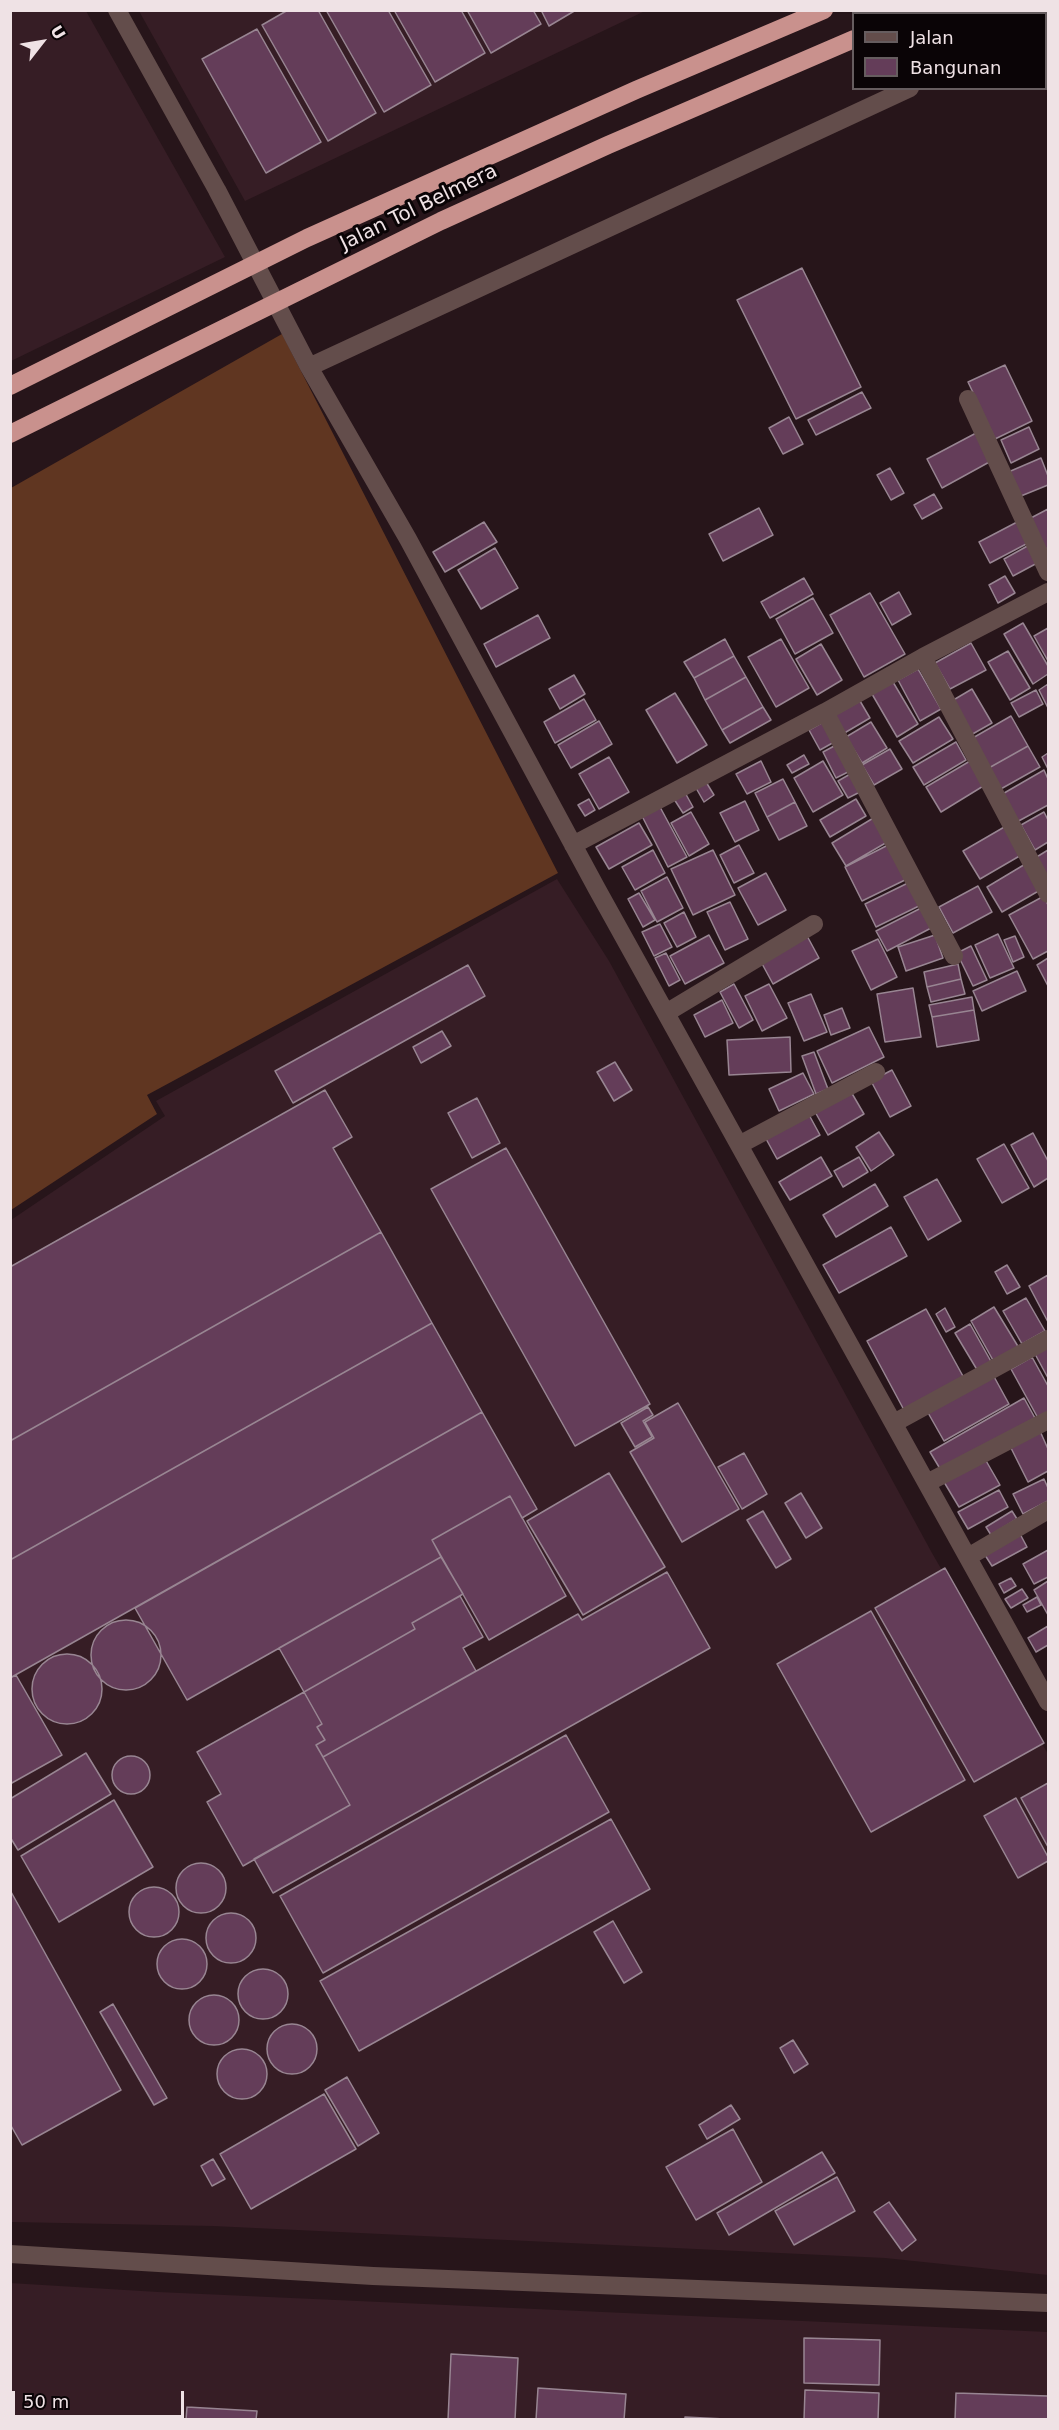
<!DOCTYPE html>
<html>
<head>
<meta charset="utf-8">
<style>
	body { margin:0 }
	#map { position:relative; width:1059px; height:2430px; overflow:hidden; background:#27151a; font-family:"DejaVu Sans",sans-serif }
	canvas { display:block }
	.frame { position:absolute; inset:0; border:12px solid #efe2e5; pointer-events:none }
	.legend { position:absolute; left:852px; top:12px; width:195px; height:78px; box-sizing:border-box; background:#0a0406; border:2px solid #665d5f; margin:0; padding:8px 10px; list-style:none; font-size:18px; color:#efe2e5 }
	.legend li { display:flex; align-items:center; gap:12px; height:30px }
	.legend b { width:30px; border:2px solid #665d5f }
	.north { position:absolute; left:12px; top:12px; width:60px; height:60px; -webkit-text-stroke:4px #0a0406; paint-order:stroke; rotate:59deg; font-size:16px; font-weight:700; line-height:24px; text-align:center; color:#efe2e5 }
	.north::after { content:''; display:block; margin:auto; width:21px; height:27px; background:#efe2e5; clip-path:polygon(50% 0,100% 100%,50% 72%,0 100%) }
	.scale { position:absolute; left:12px; top:2391px; width:172px; height:27px; box-sizing:border-box; border:3px solid #efe2e5; border-top:0; padding-left:8px; font-size:18px; line-height:21px; white-space:nowrap; color:#efe2e5; -webkit-text-stroke:4px #0a0406; paint-order:stroke }
</style>
</head>
<body>
<div id="map">
<canvas width="1059" height="2430"></canvas>
<div class="frame"></div>
<ul class="legend">
<li><b style="height:8px;background:#634d4b"></b>Jalan</li>
<li><b style="height:16px;background:#643d59"></b>Bangunan</li>
</ul>
<div class="north">U</div>
<div class="scale">50 m</div>
</div>
<script>
const context = document.querySelector('canvas').getContext('2d');
context.lineJoin = 'round';
function fill(path, color) {
  context.fillStyle = color;
  context.fill(path, 'evenodd');
}
function shape(rows) {
  const path = new Path2D();
  for (const r of rows) {
    if (r.length === 3) {
      path.moveTo(r[0] + r[2], r[1]);
      path.arc(r[0], r[1], r[2], 0, 2 * Math.PI);
      continue;
    }
    path.moveTo(r[0], r[1]);
    for (let i = 2; i < r.length; i += 2) path.lineTo(r[i], r[i + 1]);
  }
  return path;
}
function stroke(path, color, width, dash) {
  context.strokeStyle = color;
  context.lineWidth = width;
  context.lineCap = dash ? 'butt' : 'round';
  context.setLineDash(dash || []);
  context.stroke(path);
}
function write(font, color, halo, rows, align = 'center') {
  context.font = font + ' "DejaVu Sans",sans-serif';
  context.lineWidth = 6;
  context.setLineDash([]);
  context.textBaseline = 'middle';
  context.strokeStyle = halo;
  context.fillStyle = color;
  for (const [text, x, y, turn = 0] of rows) {
    context.save();
    context.translate(x, y);
    context.rotate((+turn || 0) * Math.PI / 180);
    context.textAlign = isNaN(turn) ? turn : align;
    if (halo) context.strokeText(text, 0, 0);
    context.fillText(text, 0, 0);
    context.restore();
  }
}
fill(shape([
	[11,10,86,11,225,257,11,361],
	[139,11,645,11,245,201],
	[557,879,609,961,932,1553,1048,1754,1048,2275,885,2258,213,2226,11,2222,11,1220,165,1116,156,1101],
	[10,2283,158,2292,1048,2332,1048,2419,11,2419]
]), '#361d25');
fill(shape([
	[282,334,558,873,147,1095,157,1114,11,1210,11,488]
]), '#603621');
const building = shape([
	[288,10,318,10,376,113,328,141,262,25,288,10],
	[326,10,388,10,431,85,384,112,326,10],
	[394,10,461,10,485,53,435,82,394,10],
	[467,10,533,10,541,24,491,53,467,10],
	[541,10,576,10,549,26,541,10],
	[257,29,321,142,266,173,202,59,257,29],
	[802,268,861,387,796,419,737,300,802,268],
	[1005,365,1032,421,995,439,968,382,1005,365],
	[862,392,871,408,816,435,808,420,862,392],
	[789,417,803,444,783,454,769,428,789,417],
	[1029,427,1039,449,1011,463,1001,440,1029,427],
	[978,432,993,460,942,488,927,459,978,432],
	[1041,458,1048,476,1048,485,1016,498,1006,473,1041,458],
	[890,468,904,493,891,500,877,475,890,468],
	[934,494,942,508,922,519,914,505,934,494],
	[759,508,773,535,723,561,709,534,759,508],
	[1048,509,1048,548,1043,551,1027,520,1048,509],
	[1019,521,1030,542,990,563,979,542,1019,521],
	[484,522,497,542,445,572,433,552,484,522],
	[1031,544,1041,561,1013,576,1004,559,1031,544],
	[495,548,518,588,481,609,458,570,495,548],
	[1005,576,1015,593,998,603,989,585,1005,576],
	[804,578,813,594,770,618,761,602,804,578],
	[899,592,911,614,892,625,880,603,899,592],
	[870,593,905,654,864,677,830,615,870,593],
	[813,598,833,633,795,654,776,619,813,598],
	[538,615,550,638,496,667,484,644,538,615],
	[1023,623,1048,666,1048,674,1033,684,1004,634,1023,623],
	[1048,628,1048,661,1034,636,1048,628],
	[725,639,734,656,694,678,684,662,725,639],
	[781,639,809,688,776,707,748,657,781,639],
	[971,643,986,670,950,689,935,663,971,643],
	[821,644,842,680,817,695,796,659,821,644],
	[1008,651,1030,688,1010,700,988,662,1008,651],
	[734,656,746,677,705,700,694,678,734,656],
	[918,669,941,709,920,721,898,680,918,669],
	[574,675,585,694,560,709,549,689,574,675],
	[746,677,763,707,722,730,705,700,746,677],
	[893,682,918,724,897,737,872,694,893,682],
	[1048,684,1048,708,1039,690,1048,684],
	[972,689,992,723,969,736,950,702,972,689],
	[1036,690,1043,704,1019,717,1011,703,1036,690],
	[675,693,707,745,677,763,646,710,675,693],
	[584,699,596,720,555,743,544,722,584,699],
	[860,701,870,718,841,735,831,717,860,701],
	[763,707,771,720,730,743,722,730,763,707],
	[1011,716,1028,746,987,769,971,739,1011,716],
	[939,717,953,739,913,763,899,741,939,717],
	[599,721,612,744,571,768,558,745,599,721],
	[825,721,836,741,820,750,809,730,825,721],
	[871,722,887,748,862,763,846,737,871,722],
	[956,742,966,760,924,785,913,767,956,742],
	[836,745,850,771,836,778,823,752,836,745],
	[1028,746,1040,767,999,790,987,769,1028,746],
	[890,749,902,769,874,785,862,765,890,749],
	[1048,753,1048,769,1042,757,1048,753],
	[804,755,809,764,792,773,787,765,804,755],
	[609,757,629,792,599,809,579,774,609,757],
	[761,761,771,782,747,794,736,774,761,761],
	[823,761,843,795,813,812,794,778,823,761],
	[970,761,985,785,941,812,926,787,970,761],
	[1044,770,1048,779,1048,805,1015,823,999,796,1044,770],
	[852,773,862,791,848,798,838,781,852,773],
	[783,779,795,802,767,817,755,793,783,779],
	[706,782,714,795,704,802,696,788,706,782],
	[683,789,693,807,683,813,672,796,683,789],
	[589,799,595,810,585,816,578,805,589,799],
	[856,799,866,816,830,837,820,820,856,799],
	[745,801,759,830,735,842,720,813,745,801],
	[795,802,807,826,779,840,767,817,795,802],
	[660,807,687,857,668,867,642,816,660,807],
	[691,812,709,844,689,856,671,823,691,812],
	[1044,812,1048,820,1048,842,1035,850,1021,825,1044,812],
	[875,817,889,841,846,866,832,843,875,817],
	[639,823,652,845,609,869,596,847,639,823],
	[1006,826,1023,854,980,879,963,851,1006,826],
	[890,844,907,879,862,901,845,867,890,844],
	[739,845,754,873,734,883,720,855,739,845],
	[653,850,665,873,635,890,622,867,653,850],
	[713,850,735,895,693,915,671,869,713,850],
	[1048,850,1048,874,1045,876,1035,858,1048,850],
	[1027,863,1042,889,1002,912,987,887,1027,863],
	[766,873,786,910,758,925,738,888,766,873],
	[667,877,683,908,657,922,641,891,667,877],
	[912,881,923,904,876,927,865,904,912,881],
	[978,886,992,912,953,933,939,907,978,886],
	[639,893,655,920,643,927,628,899,639,893],
	[1044,896,1048,905,1048,951,1033,959,1009,915,1044,896],
	[730,902,748,939,725,950,707,912,730,902],
	[925,906,935,926,887,951,876,931,925,906],
	[684,912,696,937,677,947,664,923,684,912],
	[660,924,672,947,654,956,642,932,660,924],
	[806,934,819,958,773,984,760,960,806,934],
	[998,934,1014,968,990,978,975,945,998,934],
	[709,935,724,963,685,984,670,956,709,935],
	[935,935,943,958,906,971,898,947,935,935],
	[1015,936,1024,957,1013,962,1004,940,1015,936],
	[878,939,897,977,871,990,852,951,878,939],
	[971,946,987,980,973,986,957,953,971,946],
	[666,953,680,980,669,986,655,958,666,953],
	[1048,958,1048,986,1037,965,1048,958],
	[958,964,961,979,927,987,924,972,958,964],
	[468,965,485,996,293,1103,275,1071,468,965],
	[1017,971,1026,991,982,1011,973,991,1017,971],
	[961,979,965,994,931,1002,927,987,961,979],
	[734,984,753,1020,739,1028,720,992,734,984],
	[769,984,787,1018,762,1031,745,996,769,984],
	[913,988,921,1037,885,1042,877,994,913,988],
	[811,994,827,1032,804,1041,788,1003,811,994],
	[972,997,974,1010,932,1017,929,1005,972,997],
	[722,1000,733,1023,705,1037,694,1015,722,1000],
	[842,1008,850,1028,831,1035,824,1015,842,1008],
	[974,1010,979,1040,937,1047,932,1017,974,1010],
	[869,1027,884,1057,832,1083,817,1051,869,1027],
	[442,1031,451,1046,421,1063,413,1047,442,1031],
	[790,1037,791,1072,729,1075,727,1040,790,1037],
	[814,1052,828,1089,816,1094,802,1056,814,1052],
	[615,1062,632,1090,614,1101,597,1072,615,1062],
	[892,1070,911,1106,890,1117,871,1081,892,1070],
	[803,1073,814,1094,779,1111,769,1089,803,1073],
	[325,1090,352,1137,333,1148,381,1232,10,1441,10,1267,325,1090],
	[850,1090,864,1114,828,1135,814,1110,850,1090],
	[477,1098,500,1143,472,1158,448,1113,477,1098],
	[808,1113,820,1135,777,1159,765,1137,808,1113],
	[879,1132,894,1155,871,1171,856,1147,879,1132],
	[1033,1133,1048,1161,1048,1178,1034,1187,1011,1145,1033,1133],
	[1004,1144,1029,1188,1002,1203,977,1159,1004,1144],
	[506,1148,650,1404,575,1446,431,1189,506,1148],
	[821,1157,832,1176,790,1200,779,1182,821,1157],
	[859,1157,868,1172,843,1187,834,1171,859,1157],
	[937,1179,961,1221,928,1240,904,1197,937,1179],
	[875,1184,888,1206,836,1237,823,1215,875,1184],
	[891,1227,907,1256,839,1293,823,1265,891,1227],
	[381,1232,432,1323,10,1560,10,1441,381,1232],
	[1007,1265,1020,1287,1007,1294,995,1272,1007,1265],
	[1048,1275,1048,1322,1029,1286,1048,1275],
	[1026,1298,1045,1331,1022,1344,1003,1311,1026,1298],
	[994,1307,1019,1348,994,1362,971,1321,994,1307],
	[945,1308,955,1327,946,1332,936,1314,945,1308],
	[926,1309,964,1378,904,1410,867,1341,926,1309],
	[432,1323,482,1412,10,1678,10,1560,432,1323],
	[970,1324,993,1365,979,1373,955,1333,970,1324],
	[1048,1346,1048,1378,1035,1354,1048,1346],
	[1032,1357,1048,1386,1048,1415,1039,1420,1011,1369,1032,1357],
	[992,1373,1009,1404,944,1441,927,1411,992,1373],
	[1024,1398,1035,1418,942,1472,930,1452,1024,1398],
	[678,1403,739,1509,682,1542,630,1452,654,1438,645,1422,678,1403],
	[648,1407,653,1415,643,1421,652,1437,635,1447,621,1423,648,1407],
	[482,1412,537,1509,522,1518,510,1496,432,1540,441,1557,187,1700,135,1608,482,1412],
	[1040,1431,1048,1449,1048,1471,1028,1482,1010,1446,1040,1431],
	[744,1453,767,1494,742,1509,718,1467,744,1453],
	[985,1459,1000,1485,959,1507,944,1482,985,1459],
	[609,1473,665,1567,583,1615,527,1521,609,1473],
	[1044,1479,1048,1488,1048,1501,1023,1514,1013,1494,1044,1479],
	[999,1490,1008,1507,968,1529,958,1512,999,1490],
	[801,1493,822,1528,806,1538,785,1503,801,1493],
	[510,1496,566,1596,489,1640,432,1540,510,1496],
	[763,1511,791,1559,776,1568,747,1520,763,1511],
	[1012,1511,1017,1519,991,1535,986,1527,1012,1511],
	[1019,1532,1027,1547,992,1566,983,1552,1019,1532],
	[1048,1550,1048,1577,1034,1584,1023,1564,1048,1550],
	[441,1557,463,1594,412,1623,415,1629,304,1692,279,1648,441,1557],
	[945,1568,1044,1743,974,1782,875,1608,945,1568],
	[667,1572,710,1648,273,1893,254,1859,350,1805,323,1757,578,1614,582,1620,667,1572],
	[1011,1578,1016,1586,1004,1593,999,1584,1011,1578],
	[1048,1581,1048,1615,1034,1590,1048,1581],
	[1022,1589,1028,1598,1011,1608,1005,1599,1022,1589],
	[460,1596,483,1637,463,1648,476,1671,323,1757,316,1745,325,1740,317,1727,322,1724,304,1692,415,1629,412,1623,460,1596],
	[1037,1597,1041,1605,1027,1612,1023,1605,1037,1597],
	[871,1611,965,1780,871,1832,777,1664,871,1611],
	[126,1655,35],
	[1048,1626,1048,1645,1036,1652,1028,1638,1048,1626],
	[67,1689,35],
	[16,1675,62,1755,10,1784,10,1678,16,1675],
	[304,1692,322,1724,317,1727,325,1740,316,1745,350,1805,243,1866,207,1802,221,1794,197,1752,304,1692],
	[566,1735,609,1812,323,1973,280,1896,566,1735],
	[86,1753,111,1794,18,1850,10,1837,10,1799,86,1753],
	[131,1775,19],
	[1048,1783,1048,1847,1021,1798,1048,1783],
	[1016,1798,1048,1857,1048,1861,1018,1878,984,1816,1016,1798],
	[114,1800,153,1867,59,1922,21,1856,114,1800],
	[611,1819,650,1889,359,2051,320,1981,611,1819],
	[201,1888,25],
	[154,1912,25],
	[10,1890,121,2090,22,2145,10,2124,10,1890],
	[231,1938,25],
	[613,1921,642,1972,624,1983,594,1932,613,1921],
	[182,1964,25],
	[263,1994,25],
	[214,2020,25],
	[113,2004,167,2098,154,2105,100,2012,113,2004],
	[292,2049,25],
	[793,2040,808,2064,794,2073,780,2048,793,2040],
	[242,2074,25],
	[347,2077,379,2133,358,2146,325,2090,347,2077],
	[324,2094,356,2149,251,2209,220,2154,324,2094],
	[731,2105,740,2119,707,2139,699,2125,731,2105],
	[733,2129,762,2182,696,2220,666,2167,733,2129],
	[822,2152,835,2173,729,2235,717,2213,822,2152],
	[213,2159,225,2179,212,2186,201,2166,213,2159],
	[837,2177,855,2211,794,2245,775,2211,837,2177],
	[889,2202,916,2240,902,2251,874,2212,889,2202],
	[804,2338,880,2340,879,2385,804,2383,804,2338],
	[451,2354,518,2358,515,2420,448,2420,451,2354],
	[538,2388,626,2394,624,2420,536,2420,538,2388],
	[805,2390,879,2393,878,2420,804,2420,805,2390],
	[956,2393,1048,2396,1048,2420,955,2420,956,2393],
	[187,2407,257,2411,256,2420,186,2420,187,2407],
	[685,2417,745,2420,685,2420,685,2417]
]);
fill(building, '#643d59');
stroke(building, '#988592', 1.5);
stroke(shape([
	[117,10,217,190,309,367,408,539,597,889,1048,1702],
	[1046,34,1048,33],
	[309,367,910,88],
	[968,399,1048,572],
	[923,657,1048,894],
	[825,712,954,956],
	[573,845,825,712,923,657,1048,592],
	[666,1013,814,924],
	[739,1145,876,1072],
	[894,1423,1048,1339],
	[927,1483,1048,1420],
	[968,1557,1048,1510],
	[10,2254,373,2276,1048,2303]
]), '#634d4b', 18);
stroke(shape([
	[915,14,922,10],
	[10,386,307,238,636,90,824,10],
	[10,434,441,221,608,145,854,39]
]), '#c9918d', 18);
write('20px', '#efe2e5', '#0a0406', [
	["Jalan Tol Belmera",419,208,-26]
]);
</script>
</body>
</html>
